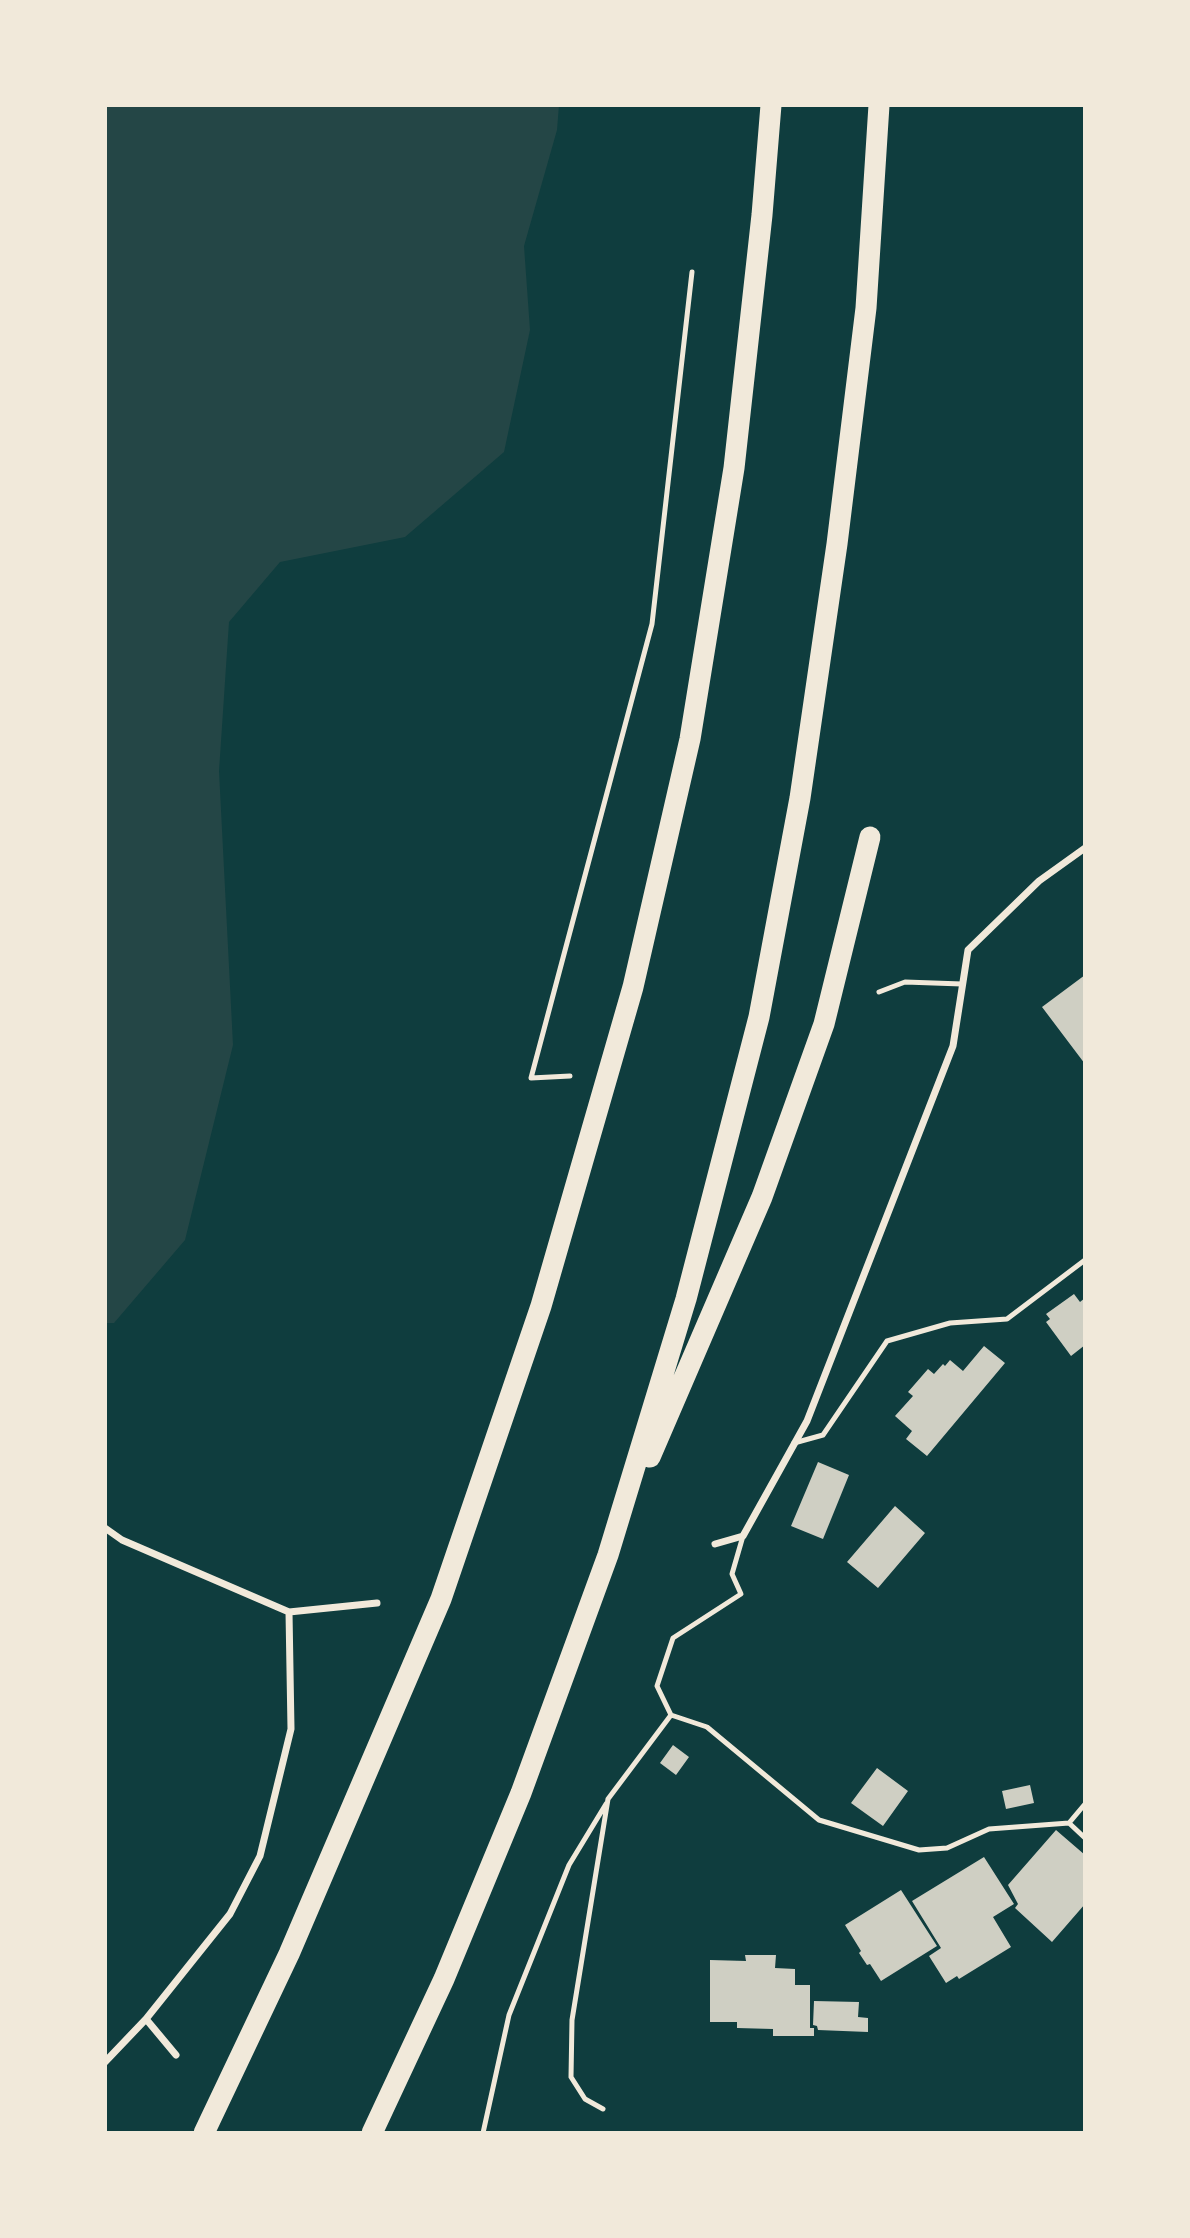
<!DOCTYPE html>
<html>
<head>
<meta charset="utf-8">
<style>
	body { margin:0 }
	#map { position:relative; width:1190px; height:2238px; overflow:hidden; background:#0f3d3e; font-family:Roboto,sans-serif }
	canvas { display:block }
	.frame { position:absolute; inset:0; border:107px solid #f1e9da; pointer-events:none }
</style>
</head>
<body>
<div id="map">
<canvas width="1190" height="2238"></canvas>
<div class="frame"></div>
</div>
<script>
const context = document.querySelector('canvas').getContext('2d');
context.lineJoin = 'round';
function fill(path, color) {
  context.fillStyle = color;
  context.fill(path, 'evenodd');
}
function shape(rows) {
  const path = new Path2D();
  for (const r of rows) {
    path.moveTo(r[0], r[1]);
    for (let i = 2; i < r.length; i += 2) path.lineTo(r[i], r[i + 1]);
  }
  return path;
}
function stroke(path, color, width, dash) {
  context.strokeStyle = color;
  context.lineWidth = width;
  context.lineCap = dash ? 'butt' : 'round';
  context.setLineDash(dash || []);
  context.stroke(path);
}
fill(shape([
	[105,105,559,105,557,130,524,246,530,330,504,452,405,537,280,562,229,622,219,771,233,1045,185,1240,114,1323,105,1323]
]), '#244646');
fill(shape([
	[1085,975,1085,1064,1042,1007],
	[1074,1294,1080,1302,1085,1298,1085,1345,1071,1356,1046,1322,1050,1319,1046,1314],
	[984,1346,1005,1363,927,1456,906,1439,912,1431,895,1416,913,1396,908,1392,928,1369,934,1374,943,1364,945,1366,950,1360,963,1371],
	[818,1462,849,1475,823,1539,791,1526],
	[895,1506,925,1533,878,1588,847,1562],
	[673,1745,689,1757,676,1775,660,1763],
	[877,1768,908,1791,883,1826,851,1803],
	[1030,1785,1034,1803,1006,1809,1002,1791],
	[1056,1830,1085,1855,1085,1904,1052,1942,1015,1908,1018,1904,1008,1885],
	[984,1857,1014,1904,993,1917,1011,1947,959,1979,957,1976,946,1983,929,1956,941,1948,912,1901],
	[901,1890,937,1946,881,1981,870,1964,867,1965,859,1953,861,1951,845,1925],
	[745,1955,776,1955,775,1968,795,1969,795,1985,810,1985,810,2028,814,2028,814,2036,773,2036,773,2029,737,2028,737,2022,710,2022,710,1960,746,1961],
	[814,2001,859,2002,858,2017,868,2018,868,2032,818,2030,817,2026,813,2025]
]), '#cfcfc3');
stroke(shape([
	[879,992,905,982,962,984],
	[570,1076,531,1078,652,624,692,272],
	[794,1443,823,1435,887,1341,950,1323,1007,1319,1085,1260],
	[671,1715,707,1727,819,1820,919,1850,947,1848,989,1829,1069,1823,1085,1804],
	[1069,1823,1085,1838],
	[603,2109,585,2099,571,2077,572,2020,608,1799,671,1715,657,1686,673,1638,741,1594,732,1574,743,1536],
	[483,2133,509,2015,569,1865,606,1804]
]), '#f1e9da', 5);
stroke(shape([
	[105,1528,122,1540,289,1612,377,1603],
	[715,1544,743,1536,807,1421,953,1046,968,950,1039,881,1085,848],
	[176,2055,146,2019,230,1914,260,1856,291,1729,289,1612],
	[105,2062,146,2019]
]), '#f1e9da', 7);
stroke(shape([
	[650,1457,762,1197,824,1024,870,837],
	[204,2133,289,1954,441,1599,541,1306,633,987,690,739,734,468,762,215,771,105],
	[372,2133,444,1979,521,1793,608,1555,686,1299,759,1017,800,798,837,544,866,308,879,105]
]), '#f1e9da', 21);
</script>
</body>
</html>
